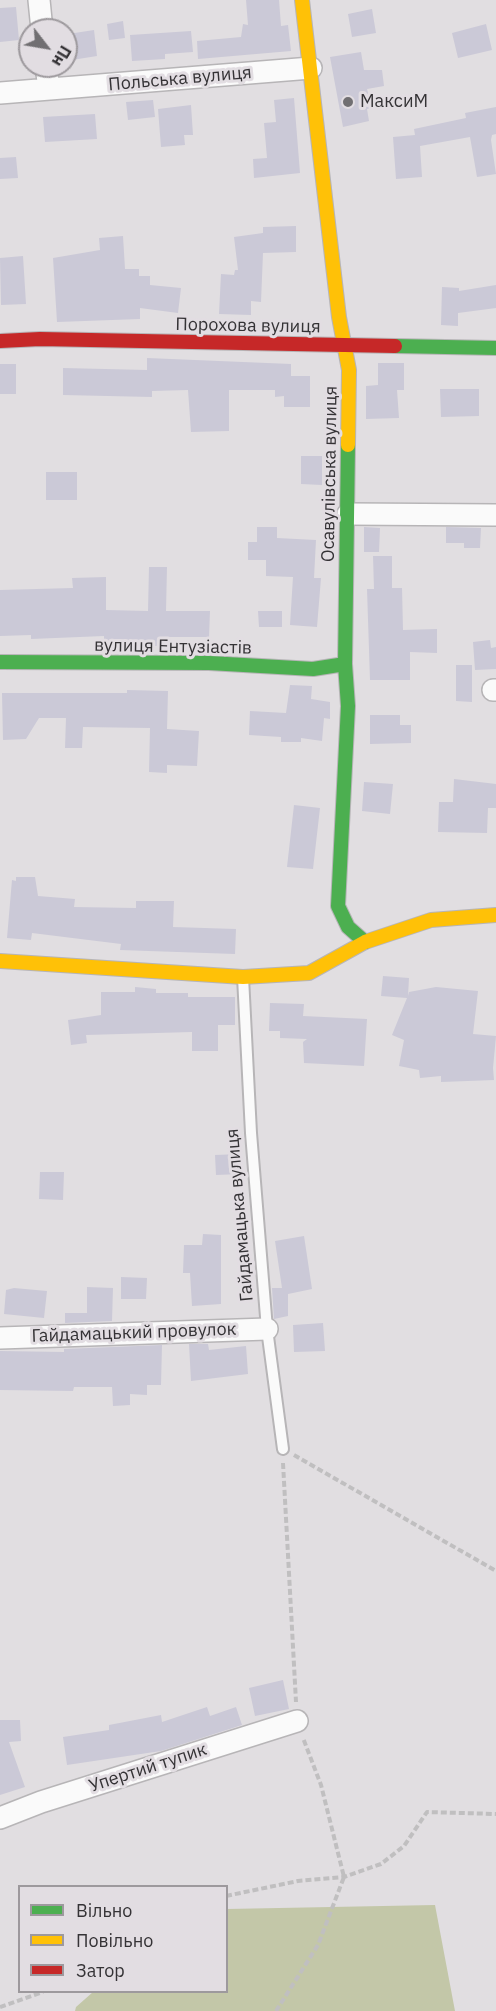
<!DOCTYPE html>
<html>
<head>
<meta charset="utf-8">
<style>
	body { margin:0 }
	#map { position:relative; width:496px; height:2011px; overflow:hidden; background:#e1dee1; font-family:"IBM Plex Sans",sans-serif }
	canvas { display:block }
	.legend { position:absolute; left:18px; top:1885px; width:210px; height:108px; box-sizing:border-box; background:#e2dde2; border:2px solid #9d999d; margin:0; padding:8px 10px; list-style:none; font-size:18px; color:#353336 }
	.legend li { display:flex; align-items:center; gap:12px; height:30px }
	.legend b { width:30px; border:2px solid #9d999d }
	.north { position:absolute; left:18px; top:18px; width:60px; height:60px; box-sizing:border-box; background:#e2dde2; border:2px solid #9d999d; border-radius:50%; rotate:121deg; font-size:16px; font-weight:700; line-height:24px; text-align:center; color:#353336 }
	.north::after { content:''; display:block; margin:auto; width:21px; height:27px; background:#716f72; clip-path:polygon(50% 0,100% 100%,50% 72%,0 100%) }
</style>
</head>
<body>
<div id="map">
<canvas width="496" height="2011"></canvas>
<ul class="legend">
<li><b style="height:8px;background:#4caf50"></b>Вільно</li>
<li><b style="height:8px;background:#ffc107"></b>Повільно</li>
<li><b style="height:8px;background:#c62828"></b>Затор</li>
</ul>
<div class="north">Пн</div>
</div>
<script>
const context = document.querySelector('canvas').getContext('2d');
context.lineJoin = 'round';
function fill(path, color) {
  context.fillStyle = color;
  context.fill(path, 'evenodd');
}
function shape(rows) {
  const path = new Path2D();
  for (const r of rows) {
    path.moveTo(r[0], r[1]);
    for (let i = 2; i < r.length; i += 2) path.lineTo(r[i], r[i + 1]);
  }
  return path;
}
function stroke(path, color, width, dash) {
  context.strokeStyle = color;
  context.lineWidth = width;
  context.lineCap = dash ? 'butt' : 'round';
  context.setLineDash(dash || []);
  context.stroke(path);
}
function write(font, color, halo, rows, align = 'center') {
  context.font = font + ' "IBM Plex Sans",sans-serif';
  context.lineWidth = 6;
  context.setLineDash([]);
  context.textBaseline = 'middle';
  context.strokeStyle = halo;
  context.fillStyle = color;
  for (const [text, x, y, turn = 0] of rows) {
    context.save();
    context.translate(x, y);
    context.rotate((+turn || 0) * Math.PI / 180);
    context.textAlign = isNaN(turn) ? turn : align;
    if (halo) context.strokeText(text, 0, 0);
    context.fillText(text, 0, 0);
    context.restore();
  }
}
fill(shape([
	[435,1905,455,2011,75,2011,76,2007,93,1992,226,1992,227,1909]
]), '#c3c7a8');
fill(shape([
	[246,0,279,0,281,26,288,25,291,51,198,59,197,41,241,37,243,24,248,25],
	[16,7,19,40,0,42,0,8],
	[372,9,376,33,352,37,348,14],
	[123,21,125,38,109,40,107,24],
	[486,24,492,50,458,58,452,33],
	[94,30,97,56,72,60,68,34],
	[191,31,193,52,165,54,165,59,132,61,130,35],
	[361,52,364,70,382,70,384,86,367,89,372,108,367,109,369,121,343,127,330,57],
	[294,98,300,173,254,178,253,159,267,158,264,123,276,122,274,100],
	[153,100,155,117,128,120,126,102],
	[191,105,193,135,184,135,185,145,161,147,158,109],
	[496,107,496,134,492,135,491,140,496,174,477,177,470,137,420,146,422,177,396,179,393,137,415,135,414,129,466,118,465,113],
	[95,114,97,139,45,142,43,117],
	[16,157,18,178,0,179,0,158],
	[296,226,296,252,263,253,261,302,251,301,251,315,219,314,221,274,234,275,235,270,238,270,234,237,263,233,263,227],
	[123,236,125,269,139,269,139,276,150,276,150,285,181,288,178,313,140,308,140,319,57,322,53,258,100,250,99,238],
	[23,256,26,304,1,305,0,258],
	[496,285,496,308,458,313,458,326,441,325,442,287,459,288,459,291],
	[147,358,291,364,291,376,310,376,310,407,284,407,284,396,275,397,275,390,229,390,229,431,191,432,188,390,152,391,152,397,63,395,63,368,147,370],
	[378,363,404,363,404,390,397,390,399,418,366,419,366,386,378,385],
	[0,364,16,364,16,394,0,394],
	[440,389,479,389,479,416,441,417],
	[301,456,322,456,322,485,301,484],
	[46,472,77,472,77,500,46,500],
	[257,527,277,527,277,538,316,540,314,578,321,578,317,627,290,625,293,577,266,576,266,560,248,560,248,542,257,542],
	[364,527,380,528,379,552,364,552],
	[446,527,481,528,480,548,464,548,464,543,446,543],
	[373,556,392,556,392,588,402,588,403,630,437,629,437,653,410,652,410,680,370,680,367,589,374,589],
	[149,567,167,567,166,611,210,611,209,637,161,637,161,646,104,645,104,636,31,639,31,635,0,636,0,590,73,588,72,578,106,577,106,610,148,611],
	[258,611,282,611,282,627,259,627],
	[490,640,491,648,496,647,496,669,475,670,473,642],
	[456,665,472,665,472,702,456,701],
	[290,685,312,686,311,699,330,702,330,719,324,718,322,741,301,738,301,742,281,742,281,737,249,735,250,711,286,713],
	[127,690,168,691,167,729,199,731,197,766,167,765,167,773,149,772,150,728,83,727,82,748,65,748,66,718,39,718,26,739,3,740,2,693,127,693],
	[370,715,400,715,400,725,411,725,411,743,370,744],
	[454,779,496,784,496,808,488,808,487,833,438,832,439,802,453,802],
	[364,782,393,784,390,814,362,811],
	[294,805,320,808,313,869,287,867],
	[16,877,35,877,38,896,75,899,74,907,136,908,136,901,174,901,173,927,236,929,235,954,120,950,121,944,32,933,31,940,7,938,12,880,16,881],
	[383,976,409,978,408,996,409,992,436,987,478,991,473,1034,496,1036,493,1068,494,1080,441,1082,441,1076,420,1078,419,1070,399,1066,404,1040,392,1035,407,998,381,996],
	[135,987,156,989,156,993,188,993,188,997,235,997,235,1025,218,1025,218,1051,192,1051,192,1032,86,1035,87,1043,71,1045,68,1020,101,1015,101,992,135,992],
	[270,1003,304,1004,303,1016,367,1019,364,1066,304,1063,303,1042,307,1039,280,1038,280,1031,269,1031],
	[241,1154,241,1174,216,1175,215,1155],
	[40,1172,64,1172,63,1200,39,1199],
	[203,1234,221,1235,221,1304,192,1306,190,1273,183,1273,184,1245,202,1245],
	[304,1236,312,1289,288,1294,288,1316,274,1319,272,1288,282,1288,275,1241],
	[121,1277,147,1278,146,1299,121,1299],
	[87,1287,113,1288,112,1321,65,1323,65,1313,87,1313],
	[14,1288,47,1291,44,1318,4,1314,6,1290],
	[323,1323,325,1351,294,1352,293,1325],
	[189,1344,208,1344,209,1350,246,1346,248,1374,191,1381],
	[162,1345,161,1385,147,1385,147,1395,130,1394,130,1405,113,1406,112,1387,74,1387,73,1391,0,1390,0,1351,64,1352,64,1349],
	[283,1680,289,1709,255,1716,249,1688],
	[207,1707,210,1716,236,1707,242,1725,161,1751,67,1765,63,1737,109,1730,109,1725,161,1715,162,1722],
	[0,1720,20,1720,21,1741,9,1742,25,1787,0,1795]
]), '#cbc9d7');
const lane = shape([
	[243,977,251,1133,267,1329,283,1449]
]);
const street = shape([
	[39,0,42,30],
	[46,66,49,89],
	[0,93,311,68],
	[348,514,496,515],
	[493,690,496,690],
	[0,1338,267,1329],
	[0,1818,41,1802,297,1721]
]);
const fast = shape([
	[395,346,496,348],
	[348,445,345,664,348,706,338,906,348,927,365,942],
	[0,662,209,663,313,669,345,664]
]);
const slow = shape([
	[302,0,339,317,349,370,348,445],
	[0,961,243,977,309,973,365,942,431,920,496,915]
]);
const jam = shape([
	[0,341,40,339,395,346]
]);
stroke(lane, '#b7b5b7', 14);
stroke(street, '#b7b5b7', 24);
stroke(fast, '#b7b5b7', 16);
stroke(slow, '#b7b5b7', 16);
stroke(jam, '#b7b5b7', 16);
stroke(shape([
	[294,1455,496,1571],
	[283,1463,296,1702],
	[226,1896,298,1881,344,1877,381,1864,404,1846,427,1812,496,1814],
	[0,2007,43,1992],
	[276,2011,318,1945,344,1877,321,1785,303,1738]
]), '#c0bfc0', 4, [6, 3]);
stroke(lane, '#fafafa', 10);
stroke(street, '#fafafa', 21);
stroke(fast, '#4caf50', 14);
stroke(slow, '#ffc107', 14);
stroke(jam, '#c62828', 14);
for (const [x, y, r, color] of [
	[348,102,6,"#716f72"]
]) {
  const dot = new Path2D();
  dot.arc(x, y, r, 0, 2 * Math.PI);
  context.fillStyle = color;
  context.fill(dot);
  stroke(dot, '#e2dde2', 2);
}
write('18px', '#353336', '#e2dde2', [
	["Польська вулиця",180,79,-5],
	["Порохова вулиця",248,326,1],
	["Осавулівська вулиця",330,474,-89],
	["вулиця Ентузіастів",173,647,1],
	["Гайдамацька вулиця",240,1215,-95],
	["Гайдамацький провулок",134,1333,-2],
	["Упертий тупик",148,1768,-18]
]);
write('18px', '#353336', '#e2dde2', [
	["МаксиМ",360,102]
], 'left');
</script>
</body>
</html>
